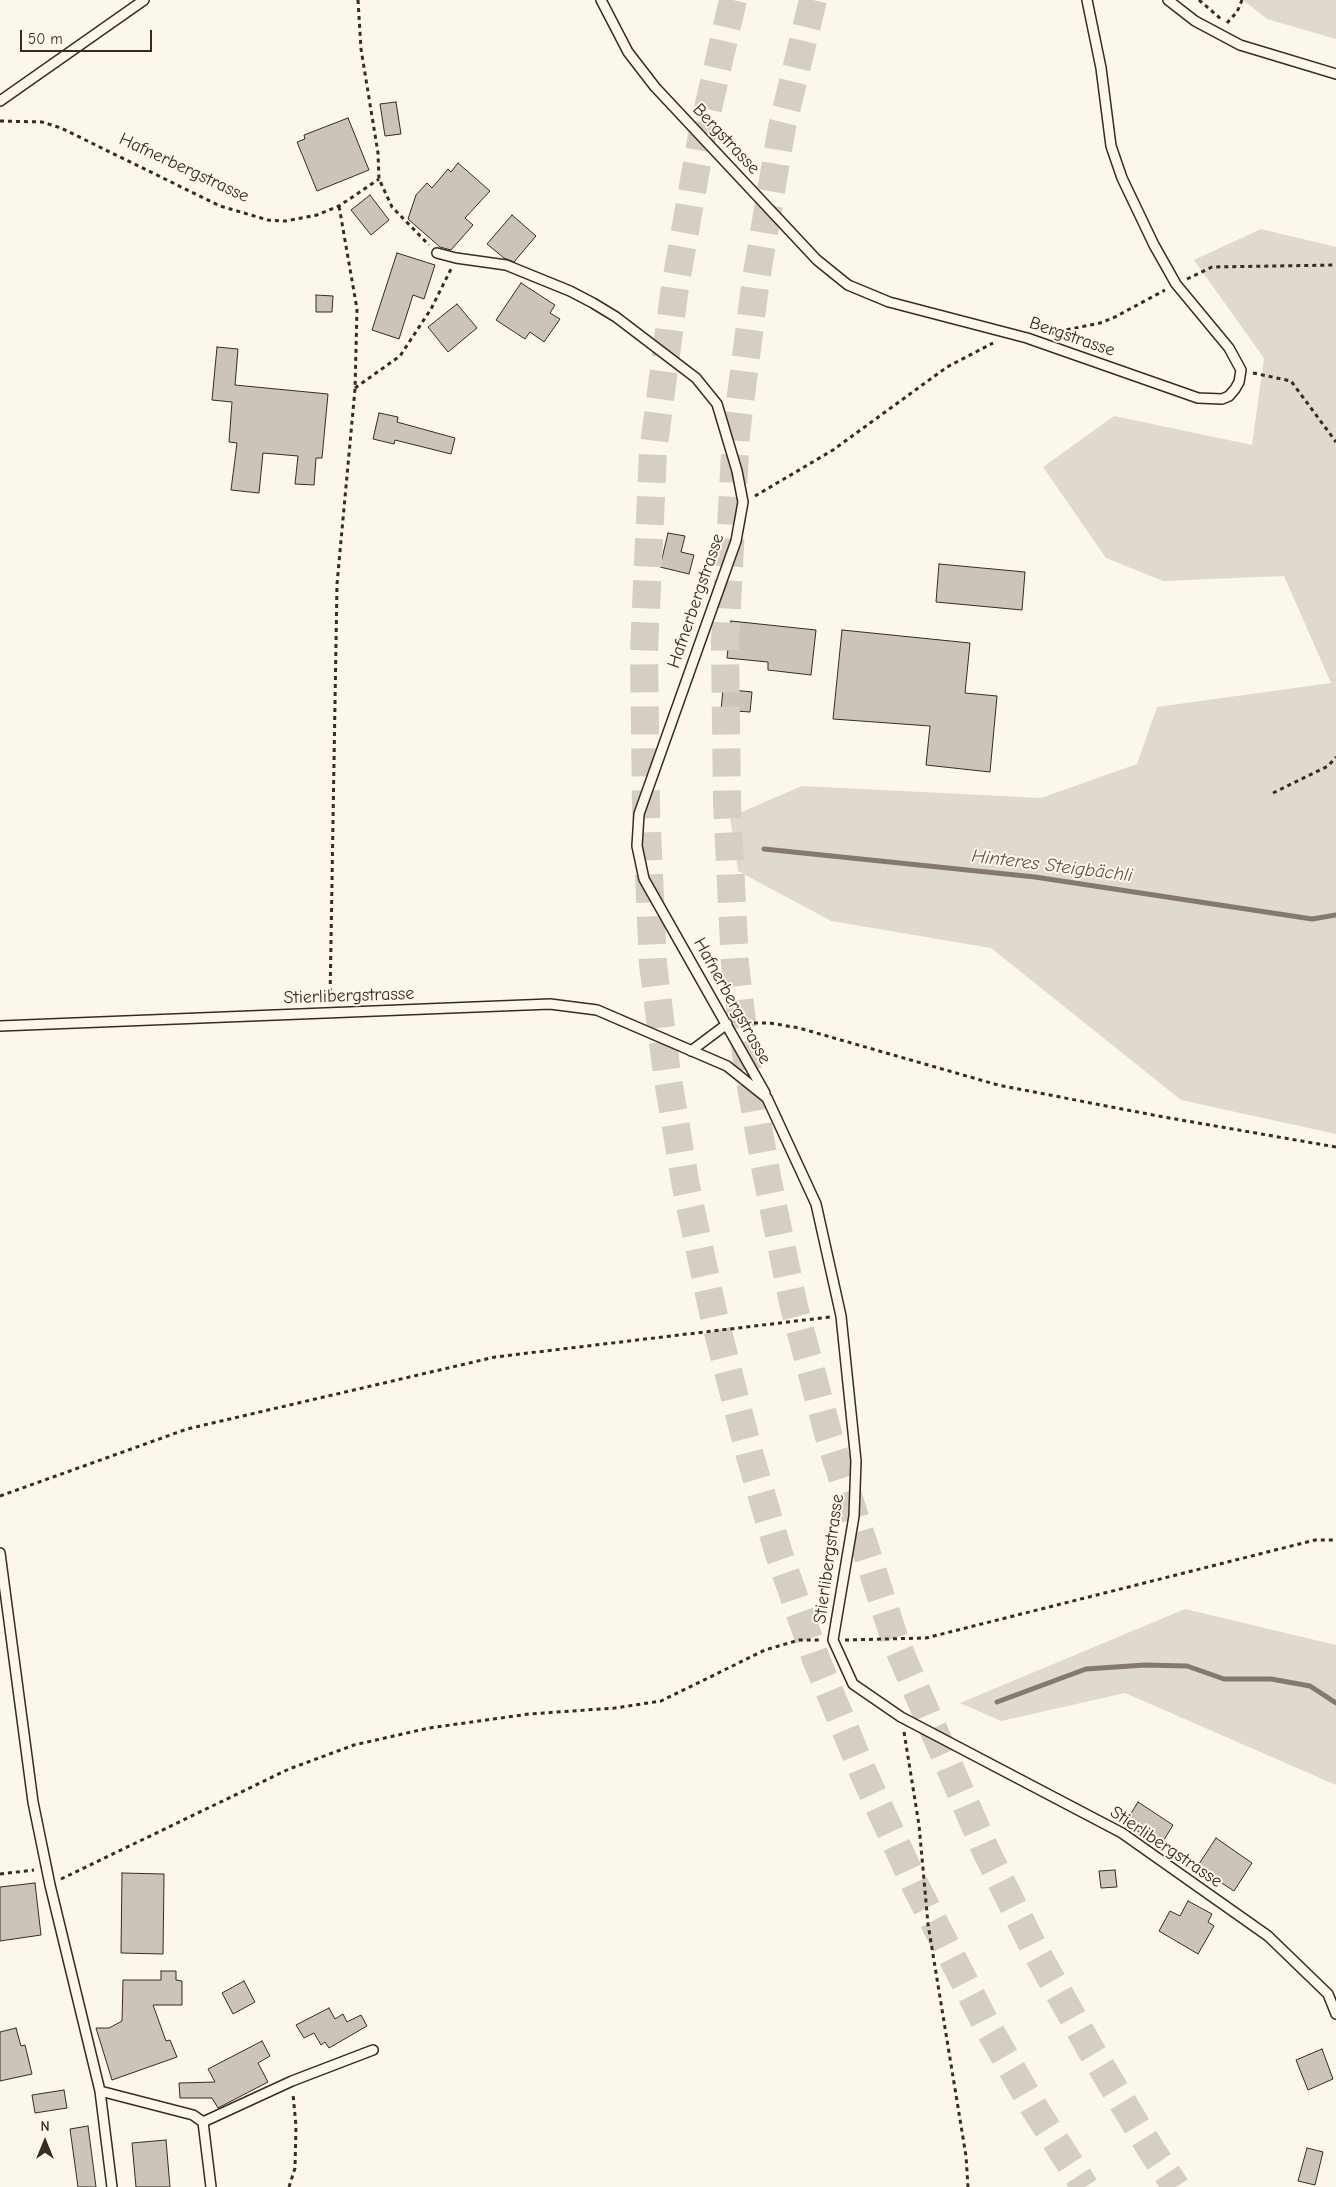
<!DOCTYPE html>
<html>
<head>
<meta charset="utf-8">
<style>
	body { margin:0 }
	#map { position:relative; width:1336px; height:2187px; overflow:hidden; background:#fbf7ec; font-family:"Comic Neue",sans-serif }
	canvas { display:block }
	.north { position:absolute; left:20px; top:2117px; width:50px; height:50px; -webkit-text-stroke:4px #fbf7ec; paint-order:stroke; rotate:0deg; font-size:14px; font-weight:700; line-height:20px; text-align:center; color:#3b2a1e }
	.north::after { content:''; display:block; margin:auto; width:18px; height:22px; background:#3b2a1e; clip-path:polygon(50% 0,100% 100%,50% 72%,0 100%) }
	.scale { position:absolute; left:20px; top:30px; width:132px; height:22px; box-sizing:border-box; border:2px solid #3b2a1e; border-top:0; padding-left:6px; font-size:15px; line-height:18px; white-space:nowrap; color:#3b2a1e; -webkit-text-stroke:4px #fbf7ec; paint-order:stroke }
</style>
</head>
<body>
<div id="map">
<canvas width="1336" height="2187"></canvas>
<div class="north">N</div>
<div class="scale">50 m</div>
</div>
<script>
const context = document.querySelector('canvas').getContext('2d');
context.lineJoin = 'round';
function fill(path, color) {
  context.fillStyle = color;
  context.fill(path, 'evenodd');
}
function shape(rows) {
  const path = new Path2D();
  for (const r of rows) {
    path.moveTo(r[0], r[1]);
    for (let i = 2; i < r.length; i += 2) path.lineTo(r[i], r[i + 1]);
  }
  return path;
}
function stroke(path, color, width, dash) {
  context.strokeStyle = color;
  context.lineWidth = width;
  context.lineCap = dash ? 'butt' : 'round';
  context.setLineDash(dash || []);
  context.stroke(path);
}
function write(font, color, halo, rows, align = 'center') {
  context.font = font + ' "Comic Neue",sans-serif';
  context.lineWidth = 4;
  context.setLineDash([]);
  context.textBaseline = 'middle';
  context.strokeStyle = halo;
  context.fillStyle = color;
  for (const [text, x, y, turn = 0] of rows) {
    context.save();
    context.translate(x, y);
    context.rotate((+turn || 0) * Math.PI / 180);
    context.textAlign = isNaN(turn) ? turn : align;
    if (halo) context.strokeText(text, 0, 0);
    context.fillText(text, 0, 0);
    context.restore();
  }
}
fill(shape([
	[1243,0,1336,0,1336,39,1267,19],
	[1261,229,1336,247,1336,1134,1181,1100,991,948,831,921,738,871,730,817,802,786,1041,798,1137,764,1157,707,1331,683,1284,576,1163,581,1106,558,1043,467,1114,416,1252,445,1264,358,1194,260],
	[1185,1609,1336,1645,1336,1785,1125,1693,1001,1721,960,1703]
]), '#dfd9ce');
stroke(shape([
	[764,849,1035,877,1312,919,1336,915],
	[997,1702,1086,1669,1145,1665,1187,1666,1224,1679,1271,1679,1310,1686,1336,1703]
]), '#85796d', 5);
const building = shape([
	[396,102,401,134,385,136,380,104,396,102],
	[348,118,369,170,317,191,297,142,305,139,304,135,348,118],
	[458,163,490,191,465,218,473,225,451,250,440,247,408,219,416,195,427,183,432,188,448,169,451,172,458,163],
	[370,195,389,220,371,235,351,210,370,195],
	[512,215,536,236,514,262,504,258,487,244,512,215],
	[397,253,435,265,424,299,413,295,399,339,372,330,397,253],
	[521,283,555,305,550,313,560,319,544,342,530,332,525,339,496,320,521,283],
	[316,295,333,296,332,312,316,312,316,295],
	[457,304,477,328,448,352,428,327,457,304],
	[217,347,238,349,235,385,328,394,322,458,316,458,314,485,295,484,298,456,263,453,259,493,231,490,237,443,229,442,232,402,212,400,217,347],
	[379,413,398,417,397,422,455,438,451,454,395,440,394,444,373,439,379,413],
	[668,533,685,536,681,552,694,555,689,574,660,567,668,533],
	[939,564,1025,572,1022,610,936,602,939,564],
	[731,621,816,630,811,675,768,670,768,662,727,658,731,621],
	[842,630,970,643,965,693,997,696,990,772,926,765,930,726,833,719,842,630],
	[723,689,752,692,750,712,721,710,723,689],
	[1138,1802,1173,1825,1162,1843,1145,1832,1143,1835,1129,1825,1131,1822,1127,1820,1138,1802],
	[1216,1838,1252,1863,1234,1891,1197,1867,1216,1838],
	[1115,1870,1117,1887,1101,1888,1099,1871,1115,1870],
	[122,1873,164,1874,163,1954,121,1953,122,1873],
	[35,1883,41,1935,0,1941,0,1887,35,1883],
	[1188,1901,1212,1914,1208,1922,1214,1926,1198,1954,1159,1931,1170,1911,1180,1916,1188,1901],
	[161,1971,176,1971,176,1980,182,1981,182,2005,153,2005,166,2041,170,2040,177,2057,112,2080,96,2028,109,2028,122,2021,123,1980,161,1980,161,1971],
	[244,1981,255,2002,233,2014,222,1993,244,1981],
	[329,2008,335,2019,343,2014,347,2022,361,2015,367,2026,329,2048,325,2042,321,2045,314,2033,304,2038,296,2025,329,2008],
	[16,2028,21,2046,25,2045,32,2074,0,2081,0,2032,16,2028],
	[262,2041,270,2056,258,2063,268,2082,218,2108,212,2098,180,2098,179,2083,215,2082,208,2069,262,2041],
	[1322,2049,1333,2079,1308,2090,1296,2060,1322,2049],
	[64,2090,67,2108,35,2113,32,2095,64,2090],
	[88,2126,96,2187,78,2187,70,2129,88,2126],
	[166,2140,170,2187,136,2187,132,2143,166,2140],
	[1307,2148,1323,2152,1315,2185,1298,2181,1307,2148]
]);
fill(building, '#ccc4b9');
stroke(building, '#3b2a1e', 1);
stroke(shape([
	[733,0,703,130,675,287,653,452,644,651,646,808,653,964,667,1074,686,1187,715,1321,750,1456,779,1554,816,1659,862,1770,915,1885,985,2022,1033,2106,1085,2187],
	[813,0,782,127,756,279,736,434,725,642,727,803,735,964,748,1070,767,1177,794,1307,829,1437,896,1643,986,1851,1035,1950,1091,2050,1152,2151,1176,2187]
]), '#d5cec3', 28, [28, 14]);
const lane = shape([
	[601,0,628,52,655,87,817,260,848,285,889,302,1027,338,1198,398,1222,399,1229,396,1235,389,1239,382,1241,370,1229,348,1176,284,1154,245,1122,178,1111,146,1101,68,1087,0],
	[1168,0,1195,21,1240,45,1336,74],
	[0,101,144,0],
	[437,253,456,258,506,265,570,291,593,303,616,317,696,378,717,404,737,471,743,502,736,541,639,814,637,846,644,879,765,1093],
	[0,1026,550,1004,597,1010,727,1066,767,1098,816,1204,841,1316,856,1461,854,1516,833,1640,853,1684,901,1717,1122,1833,1268,1936,1328,1994,1336,2014],
	[691,1051,727,1024],
	[0,1553,33,1802,50,1885,100,2091,112,2187],
	[100,2091,193,2115,203,2122,211,2187],
	[203,2122,292,2081,373,2050]
]);
stroke(lane, '#3b2a1e', 12);
stroke(shape([
	[358,0,361,49,378,153,379,179,392,207,429,245],
	[1199,0,1221,19],
	[1227,23,1237,12,1242,0],
	[0,121,42,122,61,128,220,206,268,220,285,221,317,215,339,206,379,179],
	[1187,279,1212,267,1336,265],
	[1051,333,1100,323,1115,317,1165,290],
	[1253,373,1291,381,1336,442],
	[355,388,400,356,431,309,451,269],
	[755,496,833,450,947,367,993,343],
	[1273,793,1328,766,1336,757],
	[330,1000,337,584,355,389,357,309,339,206],
	[738,1023,770,1023,799,1028,998,1085,1158,1116,1336,1147],
	[0,1496,187,1429,495,1357,830,1317],
	[845,1640,926,1638,1315,1540,1336,1540],
	[904,1732,919,1825,928,1924,966,2156,968,2187],
	[0,1874,34,1870],
	[61,1879,289,1769,354,1745,429,1728,529,1714,615,1708,661,1701,765,1650,799,1640,821,1640],
	[289,2187,295,2168,296,2126,293,2094]
]), '#3b2a1e', 3, [4, 4]);
stroke(lane, '#fbf7ec', 9);
write('18px', '#3b2a1e', '#fbf7ec', [
	["Bergstrasse",726,139,47],
	["Hafnerbergstrasse",184,168,25],
	["Bergstrasse",1072,337,19],
	["Hafnerbergstrasse",696,601,-71],
	["Stierlibergstrasse",349,996,-2],
	["Hafnerbergstrasse",732,1001,61],
	["Stierlibergstrasse",829,1559,-82],
	["Stierlibergstrasse",1166,1847,34]
]);
write('italic 19px', '#605246', '#fbf7ec', [
	["Hinteres Steigbächli",1052,866,7]
]);
</script>
</body>
</html>
